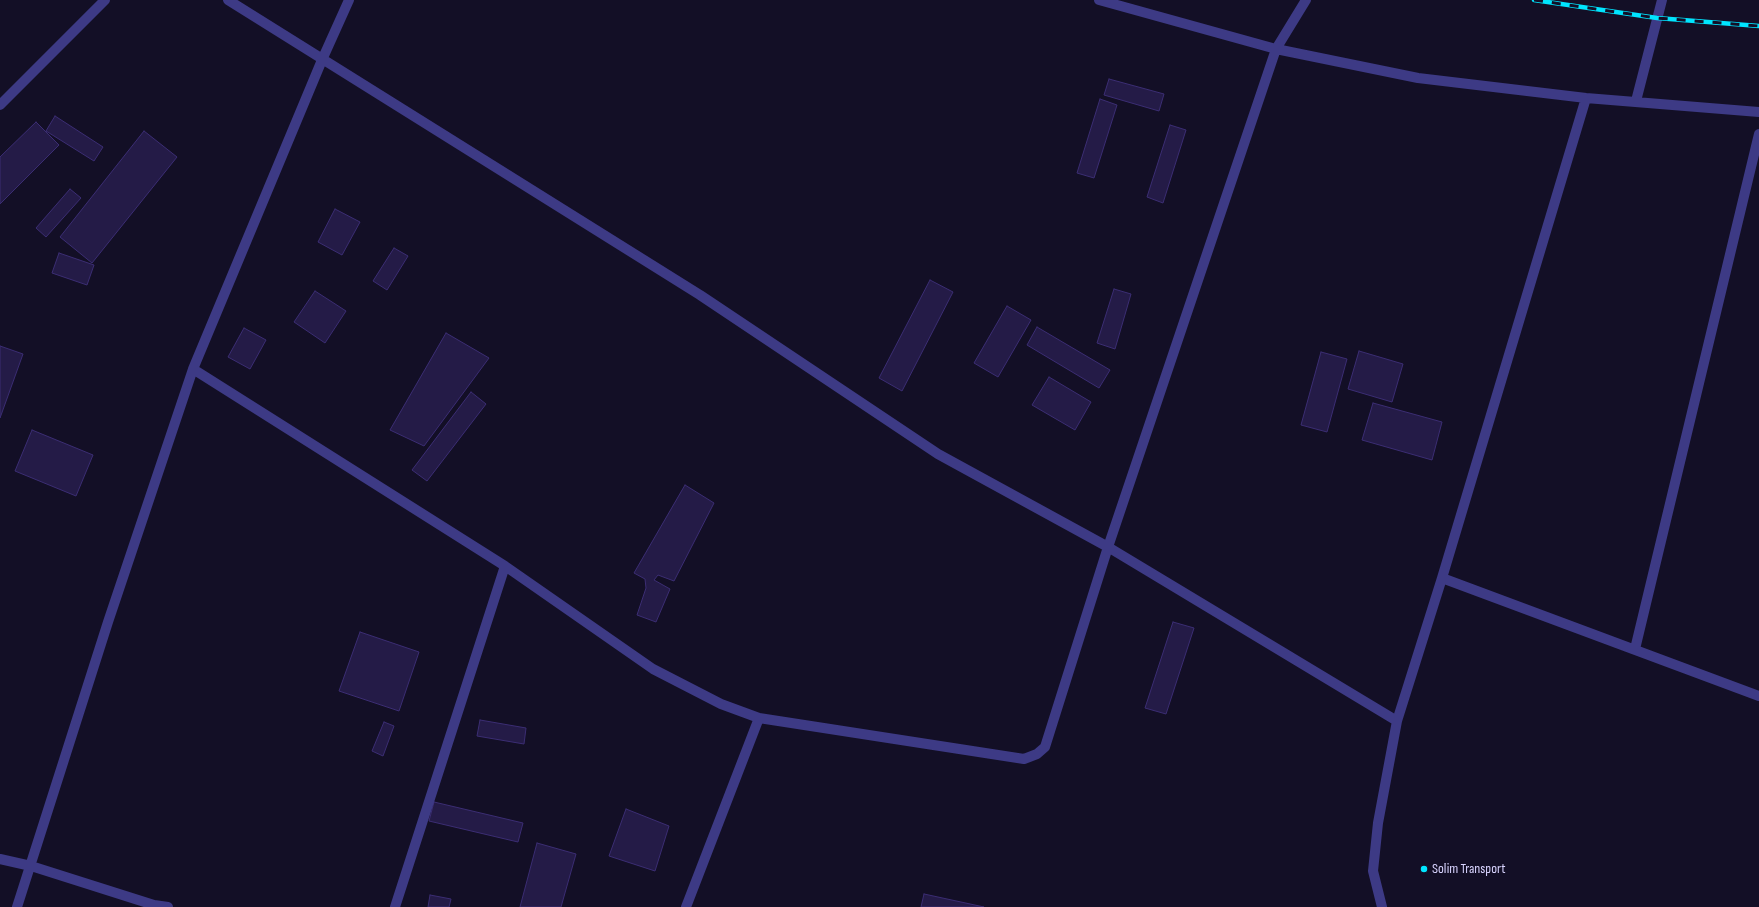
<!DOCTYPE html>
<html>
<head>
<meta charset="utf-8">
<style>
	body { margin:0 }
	canvas { display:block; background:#130f26 }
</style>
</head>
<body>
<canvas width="1759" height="907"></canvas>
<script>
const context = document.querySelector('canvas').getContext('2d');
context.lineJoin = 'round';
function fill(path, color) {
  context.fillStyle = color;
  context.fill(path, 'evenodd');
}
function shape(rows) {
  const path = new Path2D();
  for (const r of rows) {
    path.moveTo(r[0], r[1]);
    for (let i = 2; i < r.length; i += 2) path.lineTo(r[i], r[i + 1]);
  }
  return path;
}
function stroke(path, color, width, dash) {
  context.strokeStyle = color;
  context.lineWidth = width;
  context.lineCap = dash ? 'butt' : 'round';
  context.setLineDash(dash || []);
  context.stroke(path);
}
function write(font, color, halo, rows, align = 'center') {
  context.font = font + ' "Sofia Sans Condensed",sans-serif';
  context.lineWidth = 3;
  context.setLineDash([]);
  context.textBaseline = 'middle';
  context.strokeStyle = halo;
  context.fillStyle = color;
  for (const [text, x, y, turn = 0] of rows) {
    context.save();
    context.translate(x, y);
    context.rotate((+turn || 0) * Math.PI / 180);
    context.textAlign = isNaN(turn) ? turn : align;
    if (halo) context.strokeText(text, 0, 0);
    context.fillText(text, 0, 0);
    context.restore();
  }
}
const building = shape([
	[1109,79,1164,94,1159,111,1104,95,1109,79],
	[1100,99,1117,105,1094,178,1077,173,1100,99],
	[55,116,103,147,94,161,46,131,55,116],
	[36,122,59,145,0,204,0,157,36,122],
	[1170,125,1186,130,1163,203,1147,197,1170,125],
	[144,131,177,157,92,263,60,237,144,131],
	[70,189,81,198,46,237,36,228,70,189],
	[335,209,360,222,342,255,318,242,335,209],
	[394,248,408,256,387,290,373,281,394,248],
	[59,253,94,265,87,285,52,273,59,253],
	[930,280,953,292,902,391,879,378,930,280],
	[1114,289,1131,294,1115,349,1097,343,1114,289],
	[315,291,346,311,325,343,294,322,315,291],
	[1007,306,1031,320,998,377,974,363,1007,306],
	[1037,327,1110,370,1099,388,1027,345,1037,327],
	[244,328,266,340,250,369,228,357,244,328],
	[446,333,489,358,424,446,390,430,446,333],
	[0,346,23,354,0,418,0,346],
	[1359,351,1403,364,1392,402,1348,389,1359,351],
	[1321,352,1347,359,1327,432,1301,425,1321,352],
	[1049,377,1091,402,1075,430,1032,405,1049,377],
	[471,392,486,404,427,481,412,470,471,392],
	[1373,403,1442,422,1432,460,1362,440,1373,403],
	[32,430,93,455,76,496,15,471,32,430],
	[685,485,714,503,674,581,658,575,654,580,670,589,656,622,637,615,646,588,645,579,634,573,685,485],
	[1173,622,1194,628,1166,714,1145,708,1173,622],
	[360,632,419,652,399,711,339,691,360,632],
	[480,720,526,728,524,744,477,736,480,720],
	[384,722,394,726,383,756,372,751,384,722],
	[434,802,523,823,518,842,429,821,434,802],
	[626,809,669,826,655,871,609,856,626,809],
	[537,843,576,854,561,907,520,907,537,843],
	[924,894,984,907,921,907,924,894],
	[430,895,451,899,449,907,428,907,430,895]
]);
fill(building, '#241b47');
stroke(building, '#3b2d73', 1);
stroke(shape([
	[228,0,700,295,938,454,1108,547,1397,721],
	[1099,0,1276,49,1418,78,1586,98,1759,112],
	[1636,101,1662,0],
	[0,105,105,0],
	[193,369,505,566,395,907],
	[505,566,653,669,721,704,759,718,1024,759,1037,754,1045,747,1108,547,1276,49,1306,0],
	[1442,578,1759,696],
	[1635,649,1759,134],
	[0,859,31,866,154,905,168,907],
	[17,907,108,622,193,369,322,60,349,0],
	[686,907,759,718],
	[1382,907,1373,871,1378,823,1397,721,1442,578,1586,98]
]), '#3d3a85', 10);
const rail = shape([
	[1534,0,1657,18,1759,26]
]);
stroke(rail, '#00e5ff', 4.5);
stroke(rail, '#130f26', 3, [9]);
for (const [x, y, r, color] of [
	[1424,869,4,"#00e5ff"]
]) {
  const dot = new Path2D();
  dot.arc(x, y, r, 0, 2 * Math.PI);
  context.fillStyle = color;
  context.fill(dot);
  stroke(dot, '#130f26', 1.5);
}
write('14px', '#d9d4ff', '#130f26', [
	["Solim Transport",1432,869]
], 'left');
</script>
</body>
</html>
